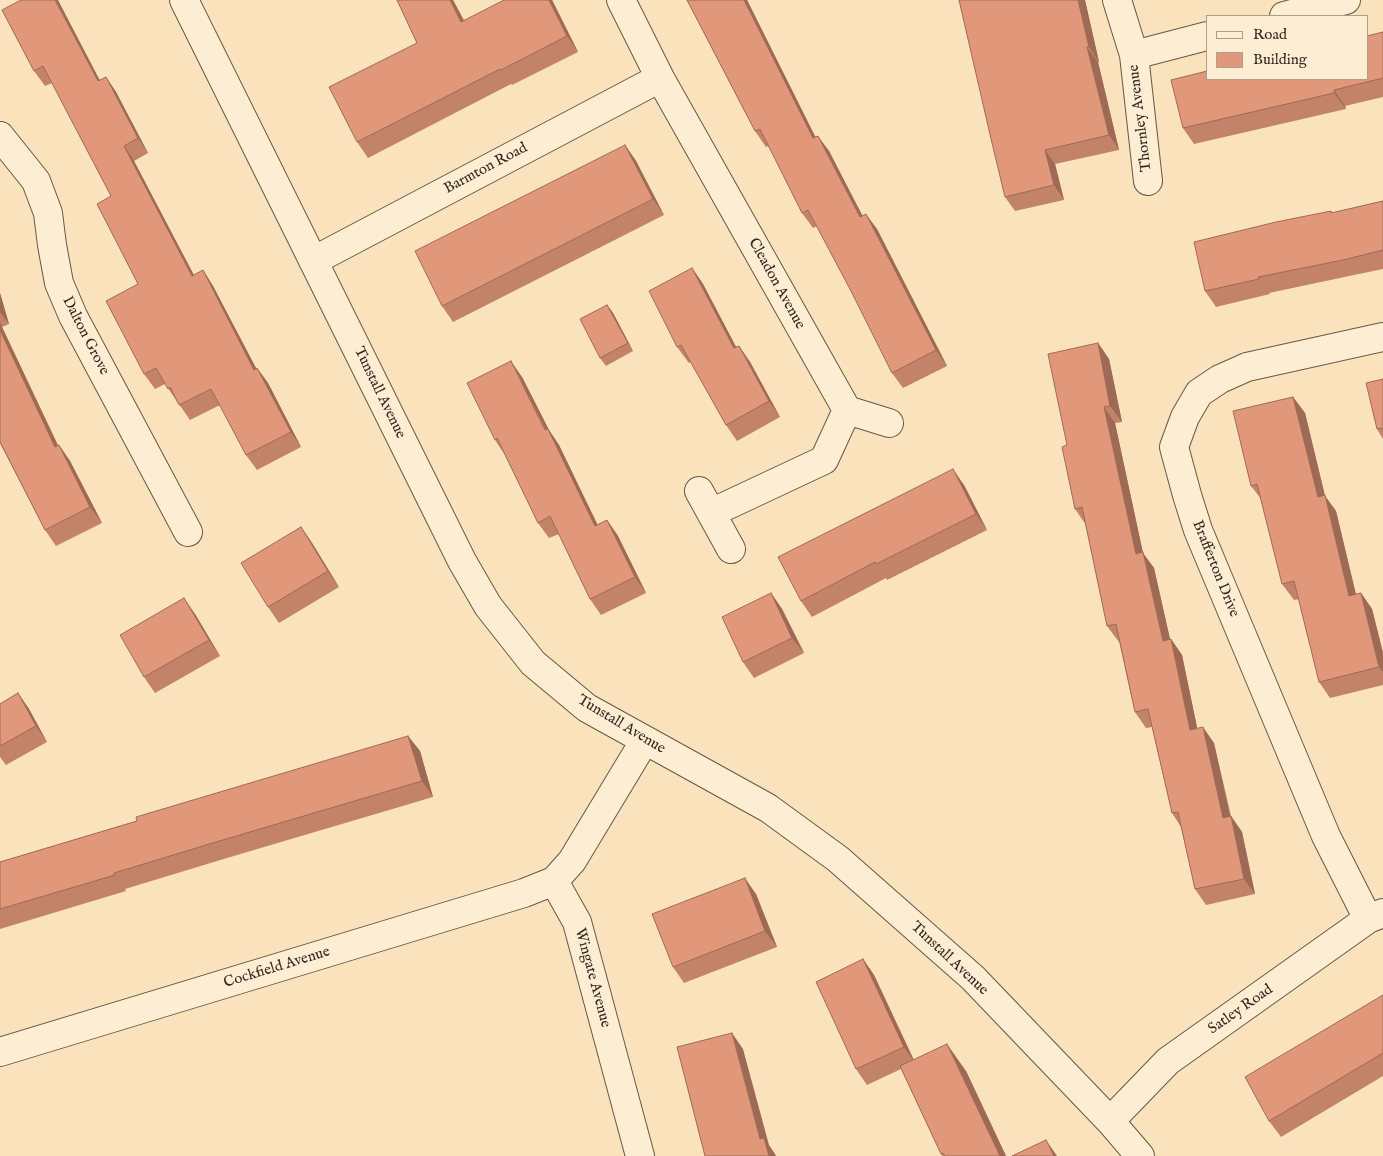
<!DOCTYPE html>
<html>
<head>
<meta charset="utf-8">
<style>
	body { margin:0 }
	#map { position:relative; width:1383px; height:1156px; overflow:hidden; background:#fae3bc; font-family:"IM FELL English",serif }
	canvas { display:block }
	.legend { position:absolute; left:1206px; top:15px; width:162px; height:65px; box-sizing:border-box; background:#fcedd3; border:1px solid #ac9e8b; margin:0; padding:6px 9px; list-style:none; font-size:15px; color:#352820 }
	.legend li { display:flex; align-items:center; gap:10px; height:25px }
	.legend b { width:25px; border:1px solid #ac9e8b }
</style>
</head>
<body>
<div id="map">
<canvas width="1383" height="1156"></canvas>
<ul class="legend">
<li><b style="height:6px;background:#fcedd3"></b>Road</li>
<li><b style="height:14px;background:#e1987a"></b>Building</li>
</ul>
</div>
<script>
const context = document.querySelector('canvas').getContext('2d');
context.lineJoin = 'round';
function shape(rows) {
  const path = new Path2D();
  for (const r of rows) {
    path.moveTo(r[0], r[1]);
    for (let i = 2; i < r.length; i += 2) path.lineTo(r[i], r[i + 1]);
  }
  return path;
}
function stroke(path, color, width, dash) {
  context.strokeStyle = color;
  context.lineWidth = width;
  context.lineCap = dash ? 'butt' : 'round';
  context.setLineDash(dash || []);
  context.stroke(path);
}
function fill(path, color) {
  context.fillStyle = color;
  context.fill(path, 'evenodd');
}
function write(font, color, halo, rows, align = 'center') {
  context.font = font + ' "IM FELL English",serif';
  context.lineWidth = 5;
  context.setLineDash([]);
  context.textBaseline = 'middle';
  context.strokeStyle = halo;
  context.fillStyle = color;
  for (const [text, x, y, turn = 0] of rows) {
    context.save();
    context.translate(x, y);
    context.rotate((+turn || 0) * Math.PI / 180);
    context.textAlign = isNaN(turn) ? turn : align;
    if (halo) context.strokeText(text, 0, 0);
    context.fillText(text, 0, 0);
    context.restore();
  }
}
const minor = shape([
	[184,0,462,561,488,606,533,663,587,708,768,808,838,859,973,978,1110,1121,1140,1156],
	[621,0,660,78,847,410,824,460,711,513],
	[1117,0,1134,55,1148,181],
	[1284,16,1346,0],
	[1134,55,1207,36],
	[0,136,36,181,48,213,52,245,59,283,73,316,188,532],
	[313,261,660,78],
	[847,410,889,423],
	[699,491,731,549],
	[1368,919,1326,836,1198,530,1187,495,1174,447,1185,417,1199,393,1220,379,1247,367,1383,337],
	[0,1052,524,893,554,881],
	[1110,1121,1168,1061,1368,919,1383,913],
	[640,1156,577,922,554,881,572,861,645,740]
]);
stroke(minor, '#665747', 30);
stroke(minor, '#fcedd3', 28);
fill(shape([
	[397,0,453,0,464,20,552,0,578,52,512,85,511,84,368,158,357,142,417,43],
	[687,0,747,0,815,137,829,151,862,216,877,229,947,366,903,388,892,373,851,291,817,226,813,228,802,213,769,146,766,147,755,131],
	[1085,0,1099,62,1098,62,1119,150,1055,164,1064,200,1015,211,1005,197],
	[2,10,100,80,106,77,116,92,148,153,134,161,194,275,203,270,213,286,256,369,257,368,268,383,301,447,257,470,246,455,220,405,190,420,165,384,155,389,144,374,138,284,111,196,52,83,45,86,34,71],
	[1383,32,1383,97,1345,106,1346,109,1194,144,1183,128,1207,79],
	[625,145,636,161,664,215,453,322,442,306],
	[1383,201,1383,269,1354,275,1269,293,1270,294,1216,307,1205,291,1331,211,1333,213],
	[692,268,703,284,736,347,739,346,750,362,780,417,737,441,726,425,691,362,689,363,677,347],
	[0,293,9,324,2,327,58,445,59,445,70,461,102,523,56,546,45,530,0,443],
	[607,305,613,313,633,351,606,366,600,358],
	[1098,343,1109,359,1122,422,1115,423,1143,553,1154,568,1170,639,1171,639,1182,655,1197,728,1214,743,1231,816,1242,832,1255,894,1206,905,1195,889,1181,827,1172,813,1152,727,1146,728,1135,712,1119,641,1119,642,1107,626,1086,525,1075,509,1067,445],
	[522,377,549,430,559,445,597,525,607,520,618,536,646,593,601,615,590,599,559,534,549,538,538,523,505,455,495,440],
	[1383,379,1383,439,1377,429],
	[1293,397,1305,413,1325,496,1336,511,1356,594,1361,593,1372,609,1383,653,1383,685,1330,698,1319,682,1299,599,1294,600,1282,584,1262,500,1251,486],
	[964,485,987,530,887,580,886,578,812,617,801,601],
	[301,527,312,543,339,587,279,623,268,607],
	[771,593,782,609,804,653,754,678,743,662],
	[195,614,220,656,155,693,144,677],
	[18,693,29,709,47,742,6,765,0,757,0,704],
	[408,736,420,751,433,797,227,858,125,889,126,891,0,929,0,862,137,821],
	[756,894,777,947,684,983,673,967],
	[863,959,874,975,914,1060,966,1071,1006,1156,942,1156,901,1069,867,1085,856,1069],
	[1383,995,1383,1076,1281,1137,1269,1121]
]), '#c28369');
fill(shape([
	[55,0,58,0,108,96,98,81],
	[450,0,453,0,472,37,461,22],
	[549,0,552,0,578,52,567,36],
	[744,0,747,0,824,154,813,138],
	[1078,0,1085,0,1099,62,1089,47],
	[1087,47,1098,62,1119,150,1109,135],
	[106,77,116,92,148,153,138,138],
	[1334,90,1345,106,1346,109,1334,93],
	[818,136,829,151,871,232,860,217],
	[625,145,636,161,664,215,653,199],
	[124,146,134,161,202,291,192,276],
	[1045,150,1055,164,1064,200,1054,185],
	[866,214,877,229,947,366,936,350],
	[692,268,703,284,745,364,734,348],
	[203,270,213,286,265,385,254,370],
	[0,293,9,324,0,312],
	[607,305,613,313,633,351,628,343],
	[0,323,2,327,66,463,55,447,0,330],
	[1098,343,1109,359,1122,422,1110,406],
	[739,346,750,362,780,417,769,401],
	[511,361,522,377,549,430,559,445,606,542,595,526],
	[257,368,268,383,301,447,291,432],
	[1293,397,1305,413,1325,496,1336,511,1360,612,1349,596,1318,497],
	[1104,407,1115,423,1143,553,1154,568,1174,657,1163,641,1136,554],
	[59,445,70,461,102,523,90,507],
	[953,469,964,485,987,530,976,514],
	[607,520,618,536,646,593,635,577],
	[301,527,312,543,339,587,328,571],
	[771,593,782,609,804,653,792,638],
	[1361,593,1372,609,1383,653,1383,672,1379,667],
	[184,598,195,614,220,656,209,640],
	[1171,639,1182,655,1201,746,1190,730],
	[18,693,29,709,47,742,36,726],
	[1203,727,1214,743,1234,834,1223,818],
	[408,736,420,751,433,797,422,781],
	[1231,816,1242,832,1255,894,1244,879],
	[745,878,756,894,777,947,765,931],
	[863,959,874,975,915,1063,904,1047],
	[732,1033,743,1049,769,1145,775,1154,776,1156,769,1156,760,1139],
	[947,1044,966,1071,1006,1156,1000,1156],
	[1046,1140,1057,1156,1054,1156]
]), '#9e6a55');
const building = shape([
	[21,0,55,0,98,81,106,77,138,138,124,146,192,276,203,270,254,370,257,368,291,432,246,455,211,389,179,405,170,387,168,389,156,368,144,374,106,301,138,284,97,204,111,196,43,66,34,71,2,10,21,0],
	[397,0,450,0,461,22,504,0,549,0,567,36,501,70,500,69,357,142,329,87,417,43,397,0],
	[687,0,744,0,813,138,818,136,860,217,866,214,936,350,892,373,851,291,808,210,802,213,760,129,755,131,687,0],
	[959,0,1078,0,1089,47,1087,47,1109,135,1045,150,1054,185,1005,197,992,143,959,0],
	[1383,32,1383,78,1334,90,1334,93,1183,128,1171,80,1207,71,1207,79,1367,79,1367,36,1383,32],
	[625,145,653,199,442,306,415,251,625,145],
	[1383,201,1383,250,1343,260,1258,277,1259,279,1205,291,1194,242,1276,222,1331,211,1331,213,1383,201],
	[692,268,734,348,739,346,769,401,726,425,681,345,677,347,649,291,692,268],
	[607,305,628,343,600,358,580,319,607,305],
	[0,330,55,447,59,445,90,507,45,530,0,442,0,330],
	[1098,343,1110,406,1104,407,1136,554,1143,552,1163,641,1171,639,1190,730,1203,727,1223,818,1231,816,1244,879,1195,889,1178,812,1172,813,1148,709,1135,712,1116,624,1107,626,1082,507,1075,509,1062,447,1067,445,1048,354,1098,343],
	[511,361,545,430,548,429,595,526,607,520,635,577,590,599,550,516,538,523,497,438,495,440,467,383,511,361],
	[1383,379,1383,428,1377,429,1366,383,1383,379],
	[1293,397,1318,497,1325,495,1349,596,1361,593,1379,667,1319,682,1294,581,1282,584,1257,484,1251,486,1233,411,1293,397],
	[953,469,976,514,876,564,875,562,801,601,778,557,953,469],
	[301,527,328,571,268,607,241,563,301,527],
	[771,593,792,638,743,662,722,617,771,593],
	[184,598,209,640,144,677,120,635,184,598],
	[18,693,36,726,0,746,0,704,18,693],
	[408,736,422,781,216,842,114,873,115,875,0,909,0,862,137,821,136,817,408,736],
	[745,878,765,931,673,967,652,914,745,878],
	[863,959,904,1047,856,1069,816,982,863,959],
	[1383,995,1383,1053,1269,1121,1245,1077,1383,995],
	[732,1033,760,1139,764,1138,769,1156,705,1156,677,1047,732,1033],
	[947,1044,1000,1156,945,1156,943,1153,941,1154,900,1066,947,1044],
	[1046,1140,1054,1156,1012,1156,1046,1140]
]);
fill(building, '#e1987a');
stroke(building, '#9e6a55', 1);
write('15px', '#352820', '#fcedd3', [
	["Thornley Avenue",1141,118,-97],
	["Barmton Road",486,169,-28],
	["Cleadon Avenue",776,284,61],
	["Dalton Grove",85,336,63],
	["Tunstall Avenue",379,393,64],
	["Brafferton Drive",1215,569,68],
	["Tunstall Avenue",621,725,31],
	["Tunstall Avenue",949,959,43],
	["Cockfield Avenue",277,968,-17],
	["Wingate Avenue",592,978,75],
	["Satley Road",1241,1010,-35]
]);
</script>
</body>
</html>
